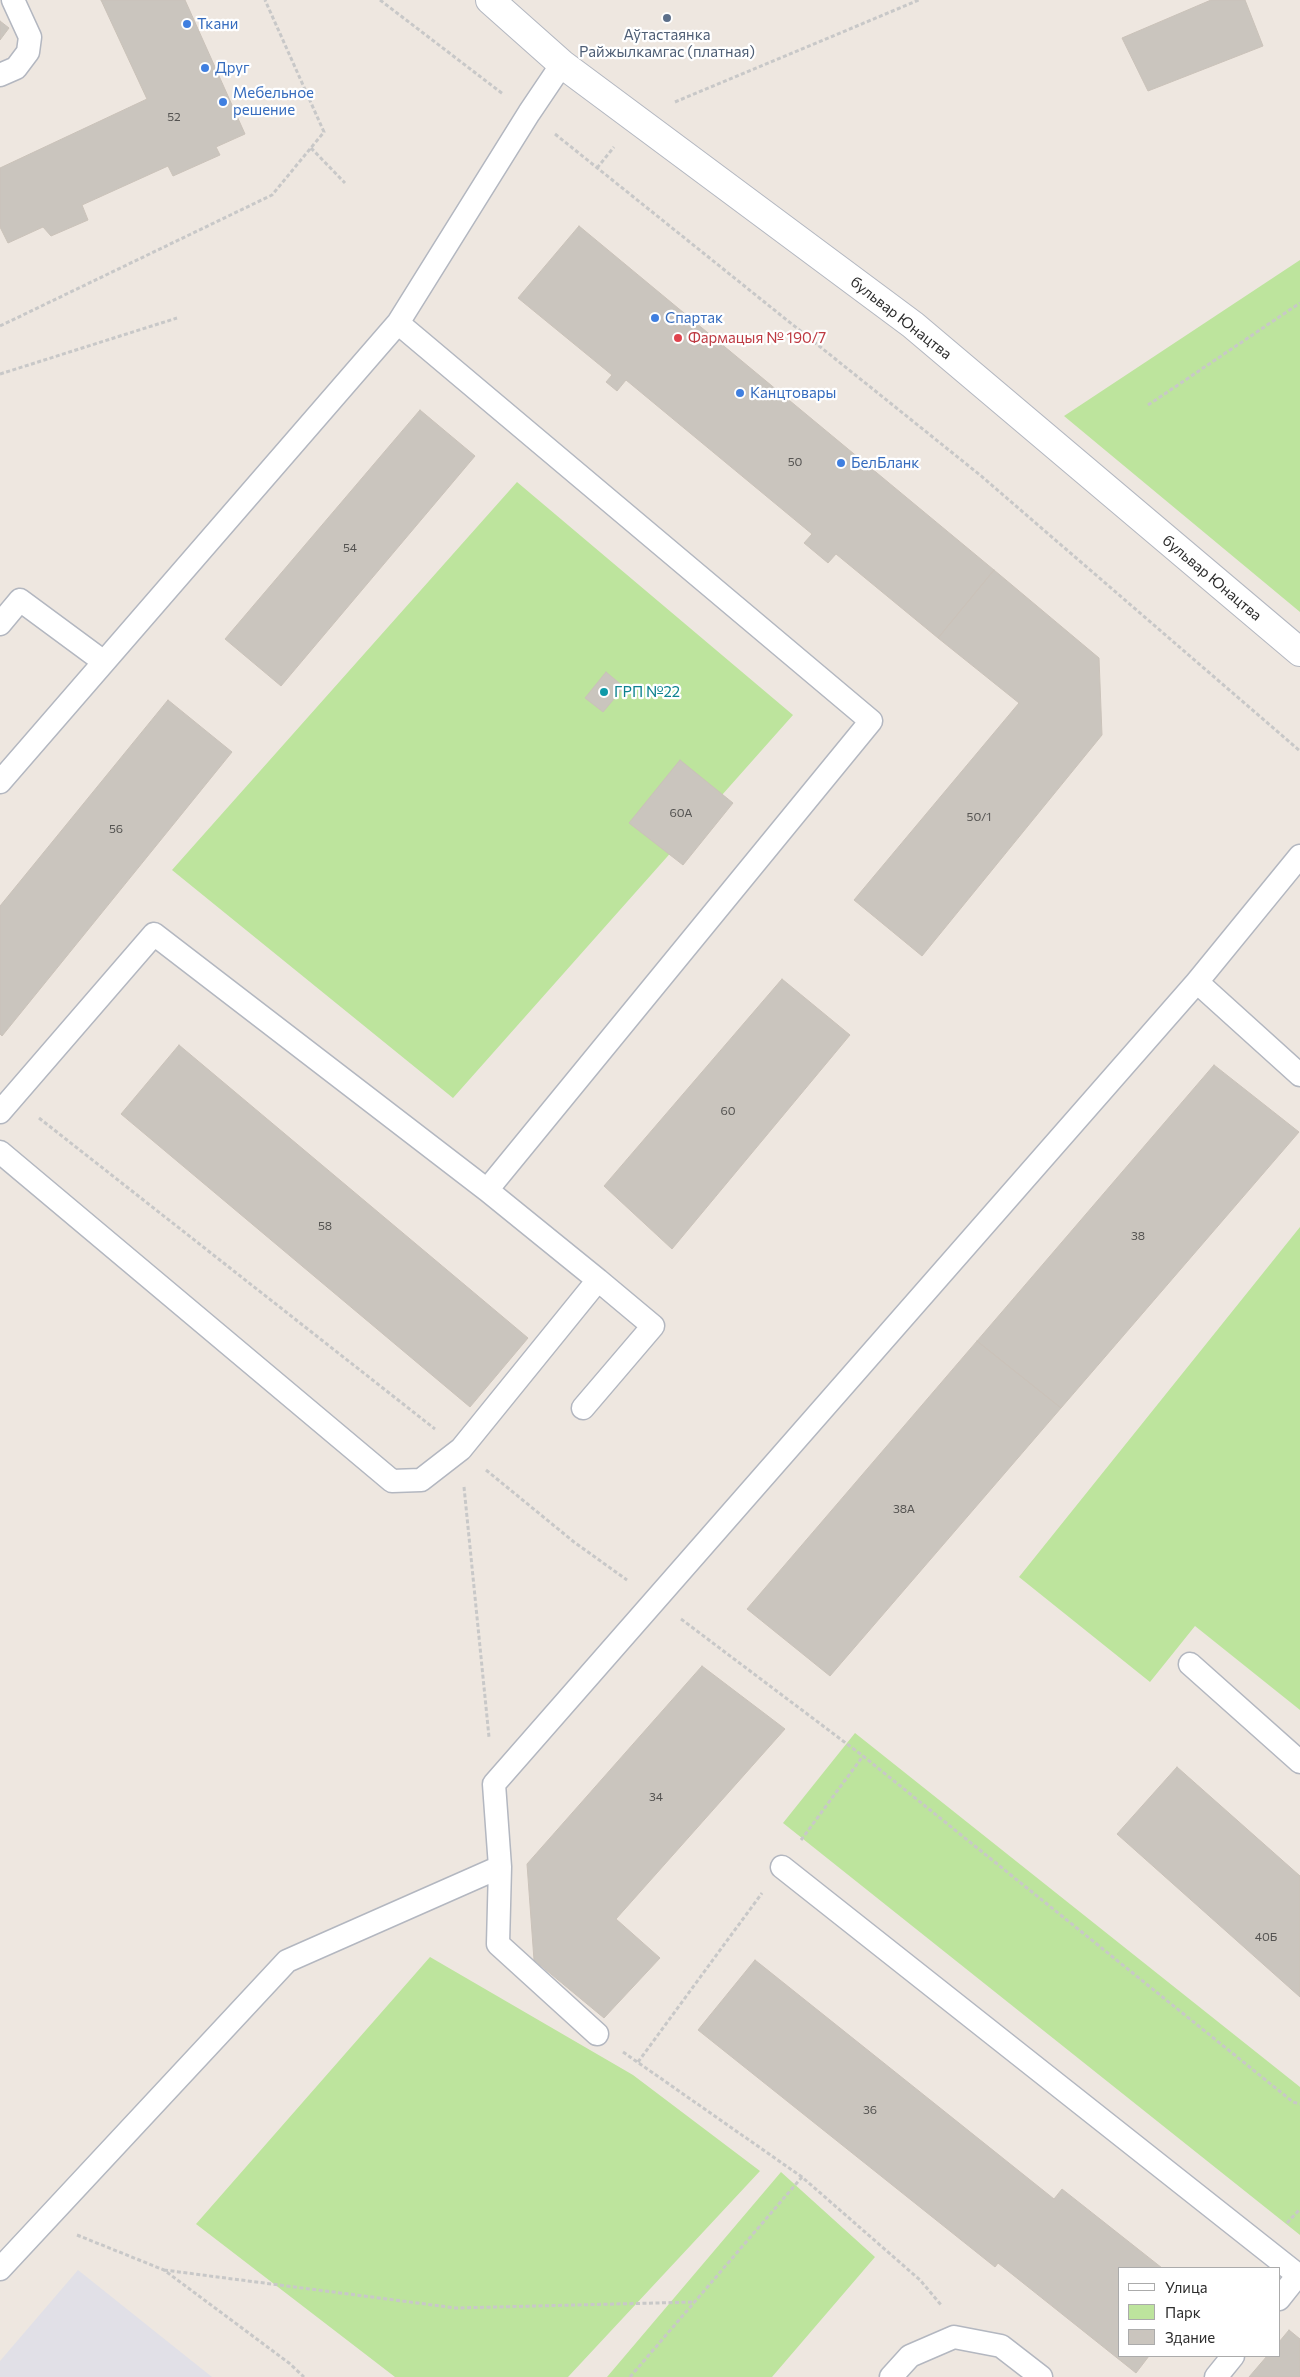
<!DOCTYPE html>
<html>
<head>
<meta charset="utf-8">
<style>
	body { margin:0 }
	#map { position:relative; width:1300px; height:2377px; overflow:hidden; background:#eee7e0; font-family:Commissioner,sans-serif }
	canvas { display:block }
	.legend { position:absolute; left:1118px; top:2267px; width:162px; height:90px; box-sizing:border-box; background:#fff; border:1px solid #ababab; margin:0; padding:6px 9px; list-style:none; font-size:15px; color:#2d2d2d }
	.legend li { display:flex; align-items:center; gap:10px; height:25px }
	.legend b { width:25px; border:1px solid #ababab }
</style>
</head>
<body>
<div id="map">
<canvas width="1300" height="2377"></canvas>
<ul class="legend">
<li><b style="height:6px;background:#fff"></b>Улица</li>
<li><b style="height:14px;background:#bde49d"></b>Парк</li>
<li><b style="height:14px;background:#cac5be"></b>Здание</li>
</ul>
</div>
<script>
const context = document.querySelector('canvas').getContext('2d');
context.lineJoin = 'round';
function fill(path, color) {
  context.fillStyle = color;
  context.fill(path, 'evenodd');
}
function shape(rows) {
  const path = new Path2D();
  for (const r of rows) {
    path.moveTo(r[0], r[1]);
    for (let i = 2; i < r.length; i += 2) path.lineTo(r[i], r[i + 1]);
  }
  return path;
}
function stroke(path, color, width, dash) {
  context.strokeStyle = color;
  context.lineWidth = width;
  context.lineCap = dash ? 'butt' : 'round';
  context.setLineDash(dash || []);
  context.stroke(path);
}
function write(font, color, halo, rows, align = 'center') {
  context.font = font + ' Commissioner,sans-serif';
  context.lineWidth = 4.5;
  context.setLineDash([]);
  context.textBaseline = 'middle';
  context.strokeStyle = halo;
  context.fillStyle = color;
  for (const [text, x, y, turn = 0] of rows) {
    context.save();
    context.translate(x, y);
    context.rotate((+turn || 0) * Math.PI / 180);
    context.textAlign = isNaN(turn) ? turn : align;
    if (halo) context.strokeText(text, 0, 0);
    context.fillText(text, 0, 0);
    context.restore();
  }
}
fill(shape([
	[78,2270,212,2377,0,2377,0,2361]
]), '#e1e0e7');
fill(shape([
	[1300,260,1300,612,1064,416],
	[517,482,793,715,453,1098,172,870],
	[1300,1227,1300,1710,1195,1626,1150,1682,1019,1577],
	[855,1733,1300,2087,1300,2235,783,1823],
	[430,1957,633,2075,760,2171,568,2377,395,2377,196,2224],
	[781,2172,875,2257,772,2377,607,2377]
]), '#bde49d');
const building = shape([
	[101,0,185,0,245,134,216,147,220,155,173,176,168,166,82,205,88,220,51,236,43,227,8,243,0,227,0,168,147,99,101,0],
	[1211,0,1245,0,1263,46,1148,91,1122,38,1211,0],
	[0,21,9,28,0,40,0,21],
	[579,226,994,570,938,638,836,554,828,563,804,543,812,534,626,380,617,391,606,382,612,375,518,298,579,226],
	[420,410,475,456,281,686,225,639,420,410],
	[994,570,1099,658,1102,735,922,956,854,900,1019,703,938,638,994,570],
	[606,672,624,687,603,712,585,698,606,672],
	[168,700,232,752,2,1036,0,1034,0,906,168,700],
	[680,760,733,803,683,865,629,823,680,760],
	[782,979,850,1035,672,1249,604,1186,782,979],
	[179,1045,528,1338,470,1407,121,1114,179,1045],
	[1214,1065,1299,1132,1061,1408,977,1341,1214,1065],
	[977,1341,1061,1408,830,1676,747,1609,977,1341],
	[702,1666,785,1729,616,1919,660,1958,604,2018,534,1960,527,1864,702,1666],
	[1177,1767,1300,1876,1300,1997,1117,1834,1177,1767],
	[755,1960,1054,2199,1062,2189,1162,2268,1119,2268,1119,2356,1149,2356,1136,2373,998,2263,995,2267,698,2030,755,1960],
	[1289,2330,1300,2339,1300,2377,1249,2377,1267,2356,1279,2356,1279,2342,1289,2330]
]);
fill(building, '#cac5be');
stroke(building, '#cac2b9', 1);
const lane = shape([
	[0,75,16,68,28,52,30,37,13,0],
	[398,323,871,721,487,1190],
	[0,624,20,600,104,662],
	[0,782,398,323,529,113,562,64],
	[1300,856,1197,982,1300,1075],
	[0,1112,154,934,487,1190,598,1280,461,1449,421,1480,392,1481,0,1152],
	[583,1408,653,1326,598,1280],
	[1190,1664,1300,1762],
	[782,1867,1298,2275],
	[597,2034,498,1944,500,1867,494,1784,1197,982],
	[0,2269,287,1961,500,1867],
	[1279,2299,1298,2275,1300,2276],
	[891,2377,910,2356,954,2337,1001,2346,1041,2377],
	[1216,2377,1233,2356]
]);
const street = shape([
	[490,0,562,64,913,325,1300,652]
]);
stroke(lane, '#b3b7c0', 25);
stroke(street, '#b3b7c0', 30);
stroke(shape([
	[380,0,503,94],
	[675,102,919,0],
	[555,134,980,475,1300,751],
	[311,148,345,183],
	[597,168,614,147],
	[0,326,272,195,324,132,265,0],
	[0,374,177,318],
	[1148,405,1300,303],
	[39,1118,435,1429],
	[486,1470,574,1542,627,1580],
	[464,1487,489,1737],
	[681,1619,863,1756,1293,2102,1300,2104],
	[801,1840,863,1756],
	[623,2052,802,2177,920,2280,942,2306],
	[638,2062,762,1893],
	[1287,2223,1300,2209],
	[77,2235,164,2270,289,2363,304,2377],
	[164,2270,456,2308,695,2302],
	[630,2377,802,2177]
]), '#c8c8c8', 3, [4, 2.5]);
stroke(lane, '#fff', 22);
stroke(street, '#fff', 28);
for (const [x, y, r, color] of [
	[667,18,5,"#5c6f8a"],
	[187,24,5,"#3f7fe0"],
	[205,68,5,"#3f7fe0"],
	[223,102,5,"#3f7fe0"],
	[655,318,5,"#3f7fe0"],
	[678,338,5,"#e0444e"],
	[740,393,5,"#3f7fe0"],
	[841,463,5,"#3f7fe0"],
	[604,692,5,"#0f9aa8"]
]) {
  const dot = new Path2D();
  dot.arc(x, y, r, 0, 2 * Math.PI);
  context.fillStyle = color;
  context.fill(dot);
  stroke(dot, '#fff', 2);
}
write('12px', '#545351', null, [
	["52",174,117],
	["50",795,462],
	["54",350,548],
	["60А",681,813],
	["50/1",979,817],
	["56",116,829],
	["60",728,1111],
	["58",325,1226],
	["38",1138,1236],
	["38А",904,1509],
	["34",656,1797],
	["40Б",1266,1937],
	["36",870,2110]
]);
write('15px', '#366cbe', '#fff', [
	["Ткани",197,24],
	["Друг",215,68],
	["Мебельное",233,93],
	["решение",233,110],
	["Спартак",665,318],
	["Канцтовары",750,393],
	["БелБланк",851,463]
], 'left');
write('15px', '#4e5e75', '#fff', [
	["Аўтастаянка",667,35],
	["Райжылкамгас (платная)",667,52]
]);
write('15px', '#2d2d2d', '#fff', [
	["бульвар Юнацтва",901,318,38],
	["бульвар Юнацтва",1212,578,40]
]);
write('15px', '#be3a42', '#fff', [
	["Фармацыя № 190/7",688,338]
], 'left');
write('15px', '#0d838f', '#fff', [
	["ГРП №22",614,692]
], 'left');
</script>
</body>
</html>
